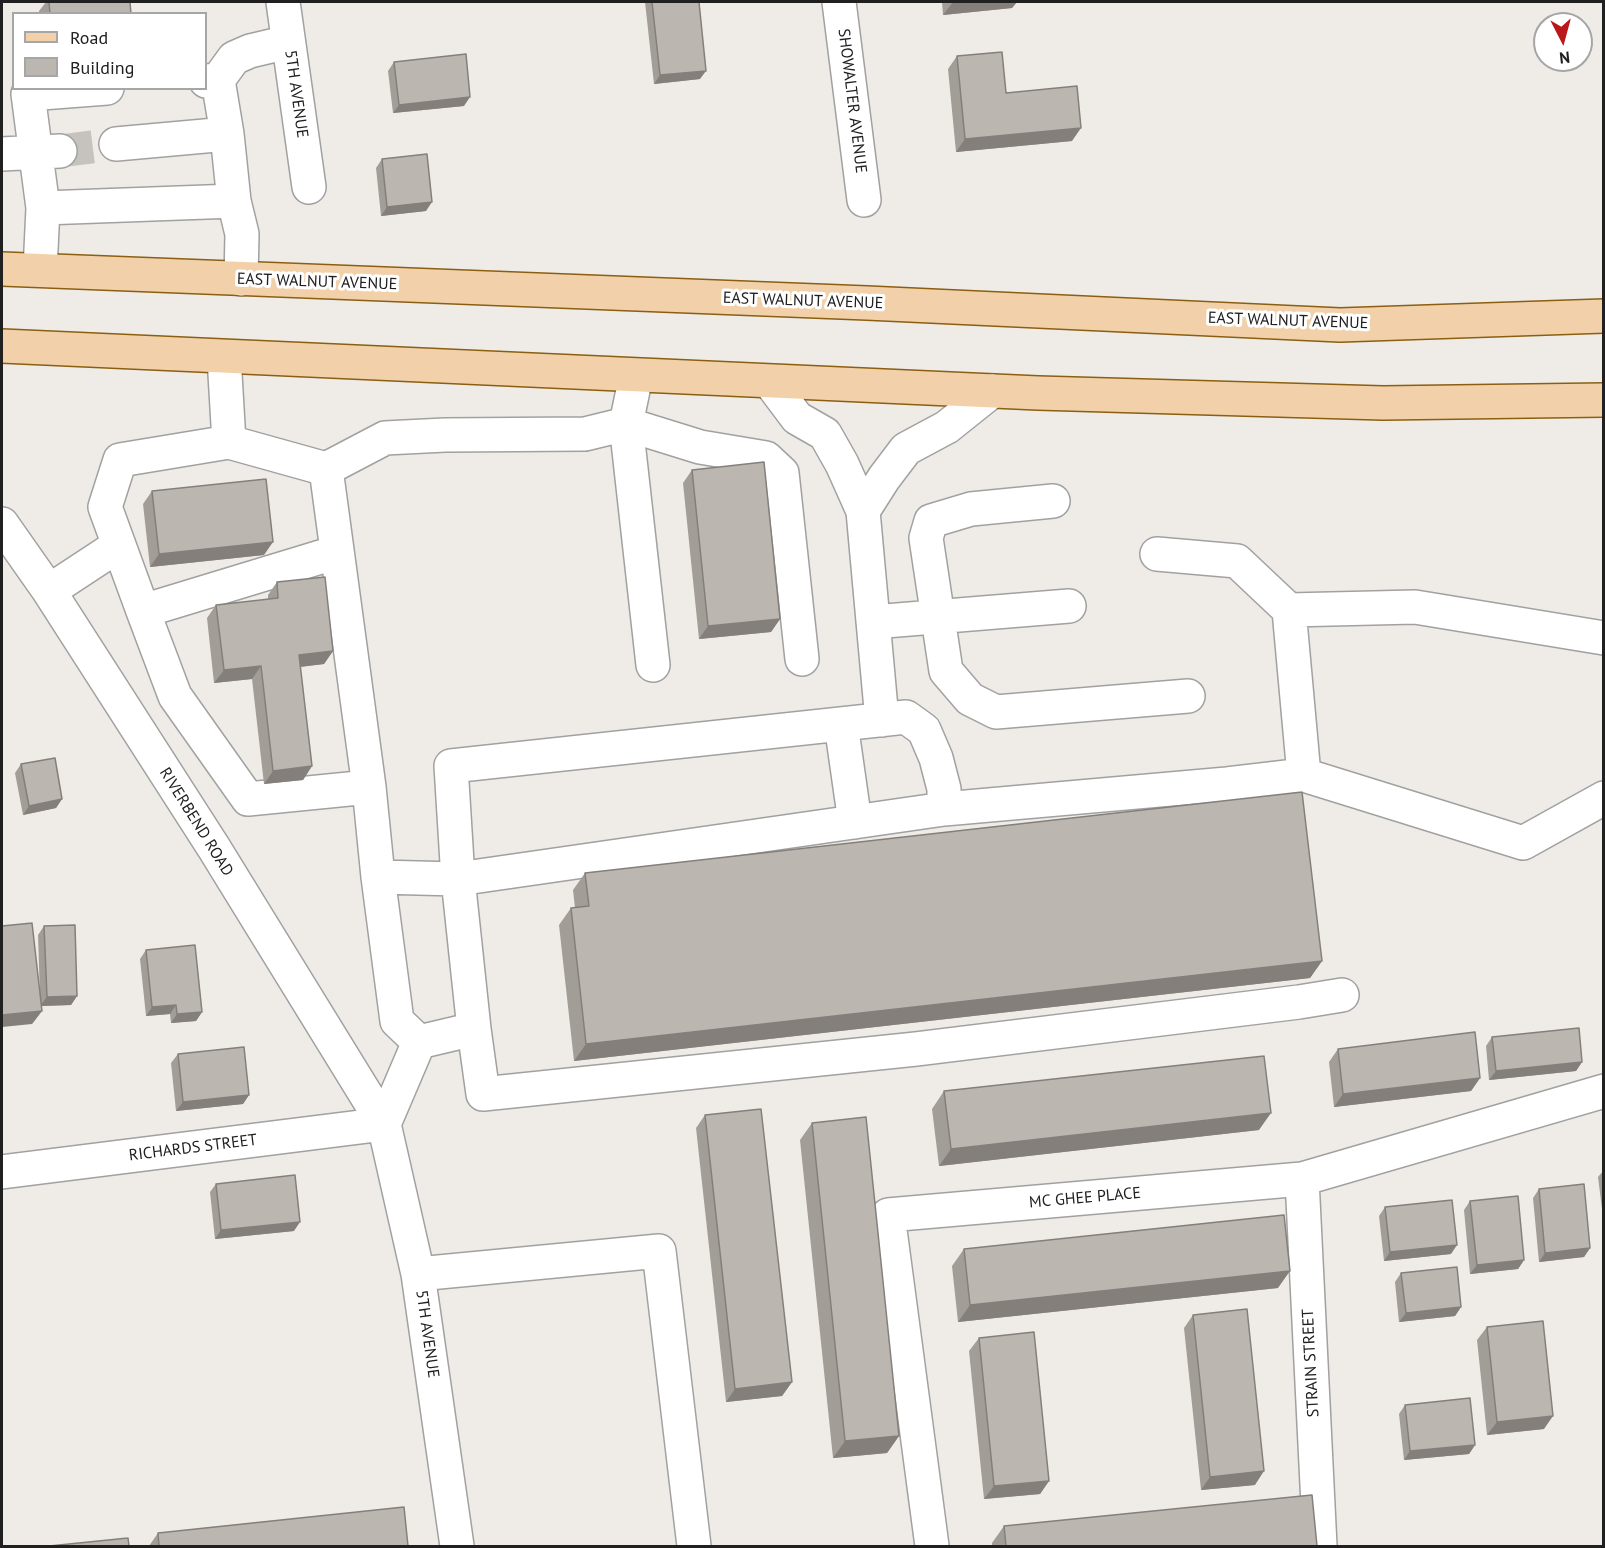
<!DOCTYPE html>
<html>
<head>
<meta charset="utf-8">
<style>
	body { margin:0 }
	#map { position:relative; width:1605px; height:1548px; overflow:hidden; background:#efece7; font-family:"PT Sans",sans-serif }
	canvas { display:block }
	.frame { position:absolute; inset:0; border:3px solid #202020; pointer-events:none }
	.legend { position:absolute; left:12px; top:12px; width:195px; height:78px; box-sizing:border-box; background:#fff; border:2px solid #a6a6a6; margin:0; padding:8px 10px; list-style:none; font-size:18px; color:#202020 }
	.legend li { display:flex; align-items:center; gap:12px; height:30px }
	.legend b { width:30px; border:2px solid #a6a6a6 }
	.north { position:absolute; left:1533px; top:12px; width:60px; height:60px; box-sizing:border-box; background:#fff; border:2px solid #a6a6a6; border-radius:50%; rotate:174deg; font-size:16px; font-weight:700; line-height:24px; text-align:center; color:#202020 }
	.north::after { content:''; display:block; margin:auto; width:21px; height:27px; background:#b9171a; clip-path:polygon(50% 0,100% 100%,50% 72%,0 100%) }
</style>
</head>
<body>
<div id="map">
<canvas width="1605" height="1548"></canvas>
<div class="frame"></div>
<ul class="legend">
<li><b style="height:8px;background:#f2d1aa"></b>Road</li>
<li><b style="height:16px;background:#bcb6b0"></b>Building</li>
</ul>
<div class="north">N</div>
</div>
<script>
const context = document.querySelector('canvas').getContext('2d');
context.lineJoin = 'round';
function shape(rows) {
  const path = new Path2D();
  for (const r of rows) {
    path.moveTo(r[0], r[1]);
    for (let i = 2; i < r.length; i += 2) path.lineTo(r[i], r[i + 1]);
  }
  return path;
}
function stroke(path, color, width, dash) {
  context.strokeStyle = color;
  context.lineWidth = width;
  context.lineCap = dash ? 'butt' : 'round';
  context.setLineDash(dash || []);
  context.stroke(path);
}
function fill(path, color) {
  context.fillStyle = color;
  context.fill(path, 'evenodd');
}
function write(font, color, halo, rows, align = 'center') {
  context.font = font + ' "PT Sans",sans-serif';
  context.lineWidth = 6;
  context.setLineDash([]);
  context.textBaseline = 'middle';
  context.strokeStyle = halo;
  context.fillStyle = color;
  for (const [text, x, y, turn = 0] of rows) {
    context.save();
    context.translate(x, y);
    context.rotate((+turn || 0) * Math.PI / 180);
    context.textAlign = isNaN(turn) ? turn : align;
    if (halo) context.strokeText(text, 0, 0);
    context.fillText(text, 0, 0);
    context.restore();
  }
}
stroke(shape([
	[60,151,116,144]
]), '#c6c3bf', 33, [33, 16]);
const minor = shape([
	[283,2,309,187],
	[839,2,864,200],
	[218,80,234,58,250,51,288,42],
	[206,81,218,80,227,134,234,201,242,234,241,279],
	[116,144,227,134],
	[2,154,60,151],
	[43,208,234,201],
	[40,270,43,208,28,94,107,88],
	[224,357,229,442],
	[770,382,797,418,825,434,842,464,863,511,884,478,906,449,947,427,992,391],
	[326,469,385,438,445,435,585,434,626,424,636,376],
	[1053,501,971,509,931,521,926,538,946,671,970,699,996,712,1188,696],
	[863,511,882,720],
	[2,524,49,591,214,848,384,1124,418,1274,457,1546],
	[49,591,119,545],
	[1289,610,1415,607,1604,638],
	[143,611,337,552],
	[873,622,1069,606],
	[653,665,626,424,700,447,766,458,782,473,802,659],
	[906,717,924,730,936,758,944,789,944,809,458,879,451,766,906,717],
	[841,724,855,822],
	[1304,775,1523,843,1604,798],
	[369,787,248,799,175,696,143,611,105,507,120,460,229,442,326,469,369,787,378,877],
	[944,809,1227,784,1304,775,1289,610,1237,561,1157,554],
	[474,1029,483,1094,916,1049,1299,1002,1342,995],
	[384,1124,419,1042,474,1029,458,879,378,877,397,1021,419,1042],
	[2,1172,384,1124],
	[1302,1179,1320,1546],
	[418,1274,659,1251,694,1546],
	[932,1546,888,1215,1302,1179,1604,1091]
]);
const major = shape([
	[2,269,867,303,1340,325,1604,316],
	[2,346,1038,393,1383,403,1604,400]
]);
stroke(minor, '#a1a1a1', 36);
stroke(major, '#8a5f11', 36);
stroke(minor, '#fff', 33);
stroke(major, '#f2d1aa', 33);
fill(shape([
	[46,2,130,2,131,14,39,14,39,11],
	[645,2,699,2,700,79,654,84],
	[942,2,1017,2,1012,8,943,15],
	[957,56,1006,93,1072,141,956,152,948,69],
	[394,62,464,106,393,113,388,71],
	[382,159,426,211,381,216,376,168],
	[692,470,780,619,771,632,699,639,683,483],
	[152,491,264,555,150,567,143,504],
	[277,582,333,651,324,664,300,667,312,766,303,780,264,784,252,679,214,683,207,618,216,605,268,600,268,595],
	[21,764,62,799,56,808,23,815,15,773],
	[585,873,1322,961,1310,978,574,1061,559,925,571,908,575,908,573,890],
	[44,926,77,996,71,1005,41,1006,42,1011,32,1024,40,997,38,935],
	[146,950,202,1012,196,1021,171,1023,170,1014,146,1016,140,959],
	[1492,1037,1582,1062,1576,1071,1489,1080,1486,1046],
	[1338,1049,1480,1078,1471,1091,1334,1107,1329,1062],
	[178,1054,249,1095,243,1104,176,1111,171,1063],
	[944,1091,1259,1130,939,1166,932,1109],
	[705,1115,792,1382,782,1396,726,1402,696,1128],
	[812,1123,899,1436,887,1453,833,1458,800,1140],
	[1604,1170,1604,1225,1598,1177],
	[216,1184,294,1231,215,1239,210,1192],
	[1539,1189,1590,1248,1584,1257,1539,1262,1533,1198],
	[1470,1201,1524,1260,1518,1269,1470,1274,1464,1210],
	[1385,1207,1451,1254,1384,1261,1379,1216],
	[964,1249,1278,1288,958,1322,952,1266],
	[1401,1273,1461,1307,1455,1316,1399,1322,1395,1282],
	[1193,1315,1255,1485,1201,1490,1184,1328],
	[1487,1327,1544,1429,1487,1435,1477,1340],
	[979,1338,1049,1481,1040,1494,984,1499,969,1351],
	[1405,1405,1475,1445,1469,1454,1404,1460,1399,1414],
	[1004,1526,1317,1546,992,1546,992,1543],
	[158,1533,408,1546,149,1546]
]), '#a29d97');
fill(shape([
	[953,2,1017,2,1012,8,943,15],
	[706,71,700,79,654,84,660,75],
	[470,97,464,106,393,113,399,105],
	[1081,128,1072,141,956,152,965,139],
	[432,202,426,211,381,216,387,207],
	[273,542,264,555,150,567,159,554],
	[780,619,771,632,699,639,708,626],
	[333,651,324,664,290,668,299,655],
	[261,666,252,679,214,683,224,670],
	[312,766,303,780,264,784,273,771],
	[62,799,56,808,23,815,29,806],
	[1322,961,1310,978,574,1061,586,1044],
	[77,996,71,1005,40,1006,47,997],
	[176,1005,170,1014,146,1016,152,1007],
	[42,1011,32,1024,2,1027,2,1015],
	[202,1012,196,1021,171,1023,177,1014],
	[1582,1062,1576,1071,1489,1080,1496,1071],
	[1480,1078,1471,1091,1334,1107,1343,1094],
	[249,1095,243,1104,176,1111,183,1102],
	[1271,1113,1259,1130,939,1166,951,1149],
	[300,1222,294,1231,215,1239,221,1230],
	[1457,1245,1451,1254,1384,1261,1390,1252],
	[1590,1248,1584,1257,1539,1262,1545,1253],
	[1524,1260,1518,1269,1470,1274,1477,1265],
	[1290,1271,1278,1288,958,1322,970,1305],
	[1461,1307,1455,1316,1399,1322,1406,1313],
	[792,1382,782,1396,726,1402,735,1389],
	[1553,1416,1544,1429,1487,1435,1497,1422],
	[899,1436,887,1453,833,1458,845,1441],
	[1475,1445,1469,1454,1404,1460,1410,1451],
	[1264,1471,1255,1485,1201,1490,1210,1477],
	[1049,1481,1040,1494,984,1499,994,1486]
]), '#847f7b');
const building = shape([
	[49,2,130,2,131,14,50,14,49,2],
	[652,2,699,2,706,71,660,75,652,2],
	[1002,52,1006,93,1077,86,1081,128,965,139,957,56,1002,52],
	[466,54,470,97,399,105,394,62,466,54],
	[427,154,432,202,387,207,382,159,427,154],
	[764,462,780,619,708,626,692,470,764,462],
	[266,479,273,542,159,554,152,491,266,479],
	[325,577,333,651,299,655,312,766,273,771,261,666,224,670,216,605,278,598,277,582,325,577],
	[55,758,62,799,29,806,21,764,55,758],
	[1302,792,1322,961,586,1044,571,908,589,906,585,873,1302,792],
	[32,923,42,1011,2,1015,2,926,32,923],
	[75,925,77,996,47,997,44,926,75,925],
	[195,945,202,1012,177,1014,176,1005,152,1007,146,950,195,945],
	[1579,1028,1582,1062,1496,1071,1492,1037,1579,1028],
	[1475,1032,1480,1078,1343,1094,1338,1049,1475,1032],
	[244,1047,249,1095,183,1102,178,1054,244,1047],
	[1264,1056,1271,1113,951,1149,944,1091,1264,1056],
	[761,1109,792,1382,735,1389,705,1115,761,1109],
	[866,1117,899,1436,845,1441,812,1123,866,1117],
	[295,1175,300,1222,221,1230,216,1184,295,1175],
	[1584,1184,1590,1248,1545,1253,1539,1189,1584,1184],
	[1518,1196,1524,1260,1477,1265,1470,1201,1518,1196],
	[1452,1200,1457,1245,1390,1252,1385,1207,1452,1200],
	[1284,1215,1290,1271,970,1305,964,1249,1284,1215],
	[1457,1267,1461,1307,1406,1313,1401,1273,1457,1267],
	[1247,1309,1264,1471,1210,1477,1193,1315,1247,1309],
	[1543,1321,1553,1416,1497,1422,1487,1327,1543,1321],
	[1034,1332,1049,1481,994,1486,979,1338,1034,1332],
	[1470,1398,1475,1445,1410,1451,1405,1405,1470,1398],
	[1312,1495,1317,1546,1006,1546,1004,1526,1312,1495],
	[404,1507,408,1546,159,1546,158,1533,404,1507],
	[128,1538,129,1546,49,1546,128,1538]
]);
fill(building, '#bcb6b0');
stroke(building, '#847f7b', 1.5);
write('16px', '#202020', '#fff', [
	["5TH AVENUE",296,94,82],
	["SHOWALTER AVENUE",852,101,83],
	["EAST WALNUT AVENUE",317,282,2],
	["EAST WALNUT AVENUE",803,301,2],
	["EAST WALNUT AVENUE",1288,321,2],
	["RIVERBEND ROAD",196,822,58],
	["RICHARDS STREET",193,1148,-7],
	["MC GHEE PLACE",1085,1198,-5],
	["5TH AVENUE",427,1334,82],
	["STRAIN STREET",1311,1363,-93]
]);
</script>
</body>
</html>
